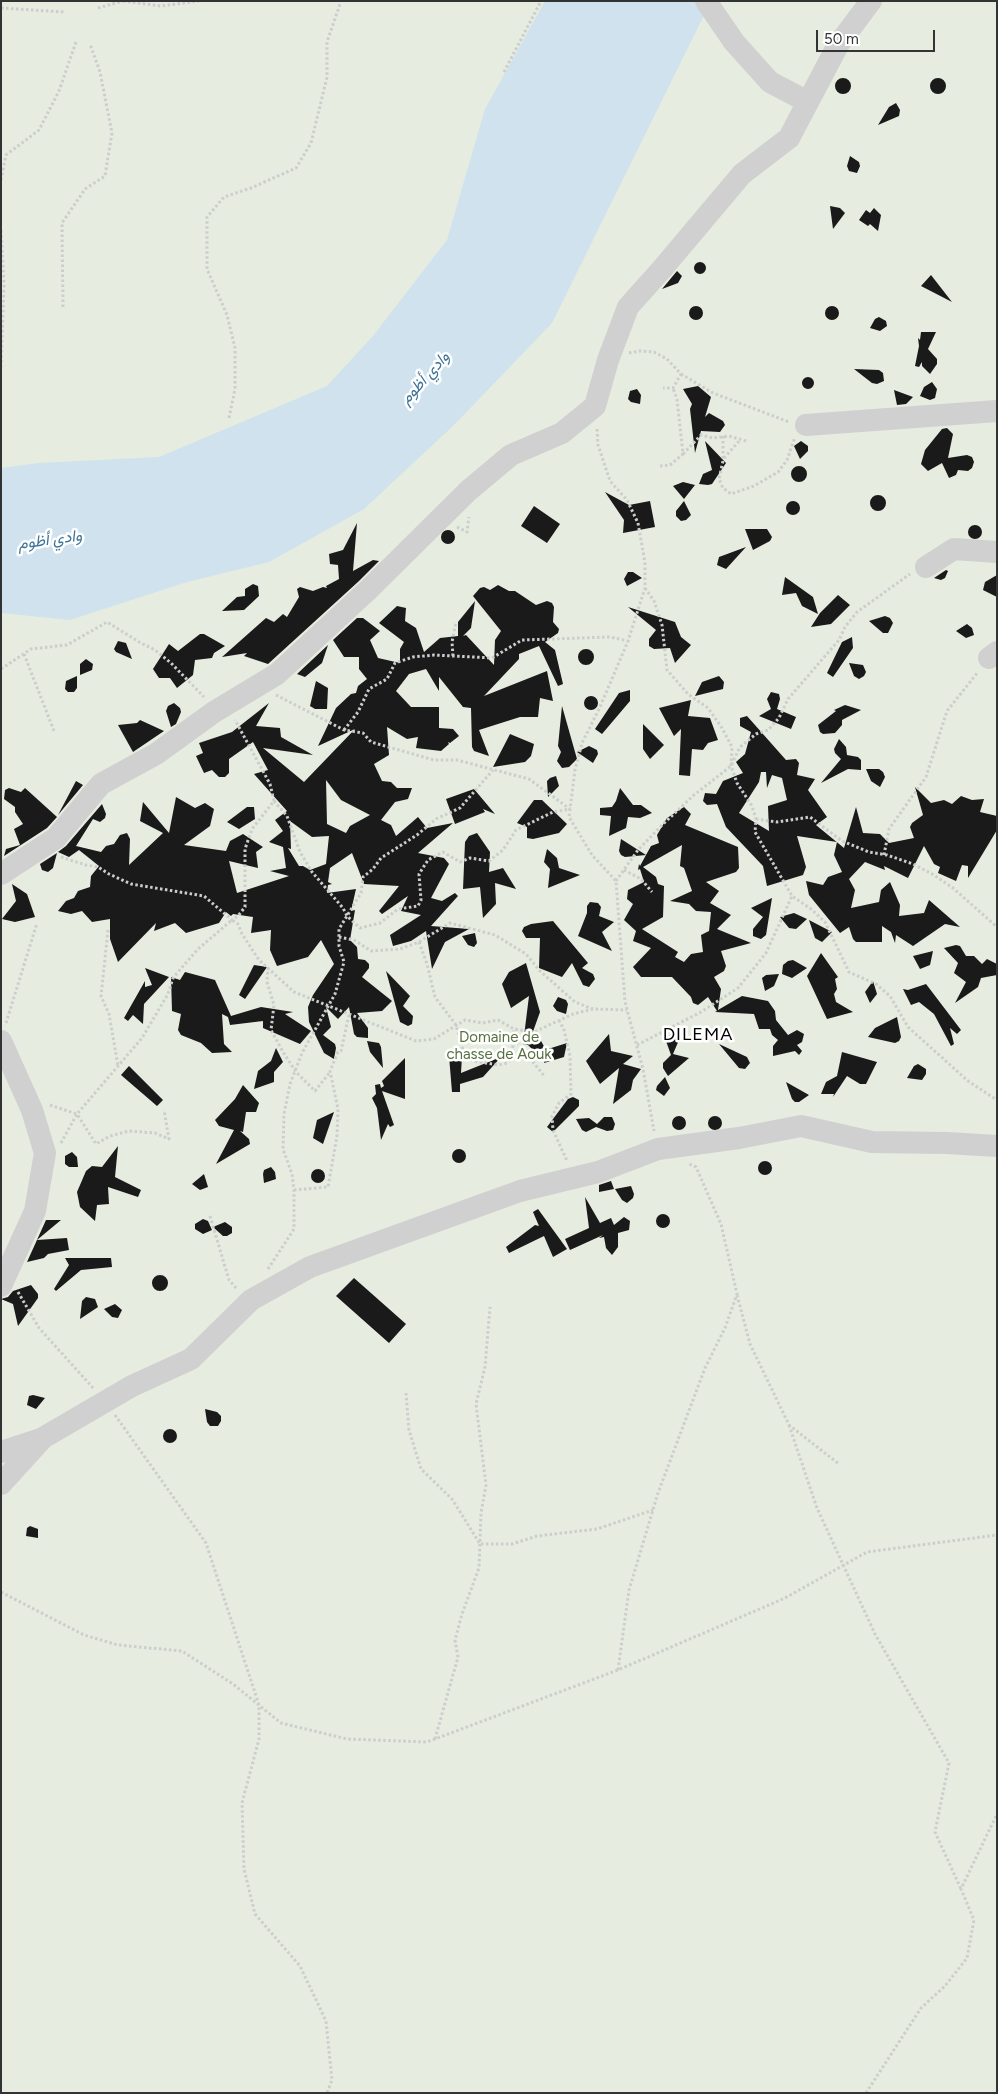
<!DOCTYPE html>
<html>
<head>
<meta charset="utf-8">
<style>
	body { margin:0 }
	#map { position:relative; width:998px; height:2094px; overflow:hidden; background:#fff; font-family:Figtree,sans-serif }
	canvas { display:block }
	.frame { position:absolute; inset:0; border:2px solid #333; pointer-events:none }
	.scale { position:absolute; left:816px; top:30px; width:119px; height:22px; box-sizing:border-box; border:2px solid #333; border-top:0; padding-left:6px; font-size:15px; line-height:18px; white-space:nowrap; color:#333; -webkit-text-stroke:4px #fff; paint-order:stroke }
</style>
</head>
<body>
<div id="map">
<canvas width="998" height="2094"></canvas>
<div class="frame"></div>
<div class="scale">50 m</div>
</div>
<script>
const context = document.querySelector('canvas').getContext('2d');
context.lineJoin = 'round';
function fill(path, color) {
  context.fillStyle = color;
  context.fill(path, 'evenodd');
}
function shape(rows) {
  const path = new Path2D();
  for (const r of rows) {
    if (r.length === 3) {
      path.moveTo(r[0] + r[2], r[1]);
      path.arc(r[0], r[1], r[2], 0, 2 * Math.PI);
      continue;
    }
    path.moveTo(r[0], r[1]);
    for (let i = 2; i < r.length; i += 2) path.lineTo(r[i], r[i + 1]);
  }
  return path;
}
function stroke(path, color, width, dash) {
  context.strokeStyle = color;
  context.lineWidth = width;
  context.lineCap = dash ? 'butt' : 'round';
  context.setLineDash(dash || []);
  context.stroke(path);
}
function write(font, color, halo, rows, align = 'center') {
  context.font = font + ' Figtree,Vazirmatn,sans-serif';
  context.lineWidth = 5;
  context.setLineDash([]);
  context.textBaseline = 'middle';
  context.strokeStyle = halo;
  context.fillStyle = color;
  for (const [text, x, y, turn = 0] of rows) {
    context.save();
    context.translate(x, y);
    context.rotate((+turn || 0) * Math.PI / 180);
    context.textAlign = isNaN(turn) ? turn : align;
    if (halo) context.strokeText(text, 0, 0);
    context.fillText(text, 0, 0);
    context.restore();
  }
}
fill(shape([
	[1,1,997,1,997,2093,1,2093]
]), '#e6ecdf');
fill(shape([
	[545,1,711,1,552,323,455,424,364,509,269,562,187,582,70,620,1,613,1,468,39,463,159,457,327,386,373,336,447,240,485,109]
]), '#cfe2ee');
fill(shape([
	[938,86,8],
	[843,86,8],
	[896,103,900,110,899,116,878,125,889,107],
	[850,156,859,162,860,166,857,173,849,171,847,166],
	[830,206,840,208,845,213,833,229],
	[874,208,881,215,878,231,870,224,868,226,859,220,866,210,870,213],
	[700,268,6],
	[677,271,682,276,678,283,662,289],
	[931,275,952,302,921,286],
	[696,313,7],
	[832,313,7],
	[879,317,886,321,887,326,880,331,870,328,875,319],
	[921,332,936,332,928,349,937,359,937,364,930,374,922,366,922,362,919,367,915,366,919,346,918,338,920,340],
	[854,369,879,370,883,373,884,381,877,384,872,383],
	[808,383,6],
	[932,382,937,389,935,398,930,400,920,396,924,387],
	[698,386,711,397,705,417,709,413,723,421,725,425,720,432,701,431,695,453,690,409,692,404,683,389],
	[637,389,641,395,640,404,631,402,628,399,630,391],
	[894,390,913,397,906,404,897,405],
	[947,428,953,434,948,458,967,455,972,457,974,462,972,468,968,471,958,470,956,475,949,478,942,463,928,471,921,464,925,450,942,429],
	[705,441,726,463,712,484,708,485,699,484,703,474,712,470],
	[801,441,808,446,808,451,800,459,794,446],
	[799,474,8],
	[683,482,695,485,684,499,673,486],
	[605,492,629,505,650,501,655,527,623,533,624,520],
	[878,503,8],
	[684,501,691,515,686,520,681,521,676,516,676,511],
	[793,508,7],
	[534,506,560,524,547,543,521,526],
	[357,523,353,571,373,560,379,561,359,581,268,664,244,656,247,653,222,657,266,618,274,622,283,614,287,617,299,597,297,589,300,587,313,591,323,587,327,588,326,586,339,579,338,565,330,564,329,554,343,550],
	[975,532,7],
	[745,529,767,529,772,537,770,541,753,550],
	[448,537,7],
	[746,547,726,569,717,565,719,557],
	[946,570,948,571,945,578,941,580,934,578],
	[628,572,633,572,642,578,627,586,624,579],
	[997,575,997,597,983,590,985,582],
	[785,577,813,597,818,614,802,606,796,593,782,595],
	[253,584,258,586,259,596,244,610,222,611,237,597,245,596,245,589],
	[498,585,509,591,515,591,536,605,547,601,552,603,554,607,553,622,559,629,558,633,545,642,555,650,563,684,558,686,539,646,519,654,519,659,484,696,547,671,553,701,540,698,538,717,520,717,479,730,489,756,474,751,472,747,471,708,463,707,439,677,439,691,426,669,409,674,396,691,411,707,439,707,439,728,453,729,459,736,450,743,448,742,449,744,441,751,416,748,418,737,407,739,387,727,389,755,374,764,382,781,391,782,397,788,412,788,408,799,395,802,381,820,391,825,396,836,418,817,427,828,453,823,418,853,444,858,449,864,431,898,442,901,455,893,458,896,431,926,469,929,445,942,432,969,426,931,411,941,393,946,390,935,421,915,401,911,408,896,382,914,379,911,399,886,364,884,352,853,330,868,328,882,332,884,328,885,327,893,356,889,351,911,355,910,350,940,357,947,358,959,365,960,369,964,369,968,362,977,392,1001,382,1011,357,1013,368,1028,368,1038,357,1037,354,1034,349,1007,338,1019,326,1007,331,1027,323,1035,335,1044,336,1048,334,1059,324,1053,309,1022,308,1007,313,995,334,964,321,940,308,957,277,966,270,950,271,930,251,933,253,917,233,914,231,916,226,912,219,923,186,933,175,923,154,931,156,923,118,962,110,939,110,919,92,922,82,911,71,914,58,911,66,901,74,898,78,891,90,887,91,876,99,866,79,850,69,857,58,852,66,846,102,804,106,814,105,818,100,822,93,819,76,846,101,852,106,846,114,844,120,835,127,833,130,839,129,865,163,833,140,821,143,802,169,833,176,797,195,808,205,803,214,809,210,826,184,845,226,851,230,841,243,834,263,847,256,852,258,868,229,861,237,893,289,876,270,871,286,868,283,847,269,842,283,831,275,820,287,811,254,774,268,770,253,742,229,759,229,773,225,777,219,777,212,770,204,773,196,756,203,753,199,743,232,732,269,703,256,726,280,728,281,737,313,755,263,748,304,782,355,729,318,746,336,708,351,694,356,693,358,686,367,679,359,669,359,657,344,657,333,640,357,618,363,618,380,631,370,640,378,658,400,663,400,649,404,642,379,623,397,606,406,608,405,621,416,628,424,652,440,638,458,636,458,622,475,601,471,628,463,636,466,635,494,665,495,640,501,631,473,596,480,588,484,587,490,590],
	[326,780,341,800,370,815,350,826,346,833,327,824],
	[290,821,312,837,329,836,326,864,310,870,303,866,299,866,288,848,291,849],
	[838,595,850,605,831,624,811,627,820,613],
	[628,607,675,622,681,637,691,645,675,663,670,648,654,649,649,646,649,639,656,630],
	[885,616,890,618,893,623,888,633,883,633,869,621],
	[967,624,972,628,974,635,966,638,956,631],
	[200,634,204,634,225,646,214,653,212,658,195,660,193,675,177,688,170,678,159,678,153,669,169,644,178,651],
	[852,637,853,648,833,677,827,673,842,642],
	[118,641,126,643,132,659,116,652,114,649],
	[328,645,322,663,305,677,297,674],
	[586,657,8],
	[86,659,93,664,92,670,80,675,80,664],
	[849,663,863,665,866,672,864,676,859,679,854,676],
	[77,676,77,688,74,692,68,692,65,689,66,681],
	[719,676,724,682,723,689,695,696,702,682],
	[316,681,328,688,327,709,315,709,310,706],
	[630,690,630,701,602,734,595,729,619,693],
	[771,692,779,694,780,699,777,709,796,717,791,729,759,716,771,709,767,699],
	[591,703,7],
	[691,700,688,716,710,718,718,740,708,743,703,750,692,749,690,776,679,775,681,729,674,736,659,708],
	[174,703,180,708,181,712,176,724,171,727,166,711,168,706],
	[845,705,861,710,842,720,842,725,835,733,823,734,820,732,818,725,836,711,834,710],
	[562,706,577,759,569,767,562,768,557,761,561,752,558,746],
	[747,716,786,760,796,759,799,763,797,775,815,779,808,790,827,817,816,825,844,848,856,807,863,833,880,834,889,843,914,838,910,827,912,823,923,815,915,787,931,803,944,800,952,804,961,796,972,800,984,799,980,812,997,816,997,830,968,878,968,866,962,865,956,881,938,873,940,867,934,864,924,846,908,878,884,866,885,870,865,862,849,879,855,890,851,908,879,902,881,890,890,882,900,905,899,916,924,913,929,900,960,927,945,924,913,946,896,935,895,943,891,932,882,926,882,942,856,942,853,939,849,927,840,933,809,895,806,881,823,885,828,877,842,872,834,855,837,842,797,836,806,867,803,875,767,886,763,866,726,827,717,804,707,805,703,801,705,793,716,794,723,781,743,773,736,762,745,754,751,732,740,726,740,718],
	[761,772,766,772,767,788,772,775,782,778,787,800,768,806,769,831,739,813,759,782],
	[140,720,164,731,133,752,118,725,137,723],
	[643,724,664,745,650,759,643,749],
	[510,734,534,744,531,756,525,762,493,767],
	[839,739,846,747,847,755,858,757,861,760,861,770,848,769,821,783,841,759,835,753,834,749],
	[589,746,597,750,598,754,593,763,577,752],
	[866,769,879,769,883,772,885,777,880,787,871,781],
	[556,776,559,786,548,797,547,781,550,778],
	[76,781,83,785,58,815],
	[9,788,21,792,25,788,57,817,47,828,4,856,6,849,20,845,14,829,23,824,15,812,15,807,4,799,5,790],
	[620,788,633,805,641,805,652,813,640,818,628,817,626,828,609,836,611,816,600,815,600,808,612,807,616,801],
	[474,789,495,814,483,809,485,812,455,824,446,799],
	[534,800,542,800,567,824,559,833,533,839,527,838,527,827,517,823],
	[247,807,254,807,255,819,239,829,227,822],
	[684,807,691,814,685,825,738,847,739,868,736,872,706,882,719,891,710,903,731,915,717,929,751,943,721,951,726,966,724,971,714,977,721,989,718,1010,742,996,768,1001,775,1011,776,1020,788,1035,797,1030,804,1034,802,1042,797,1045,802,1051,799,1055,795,1051,773,1056,773,1046,778,1040,772,1035,770,1029,759,1029,754,1014,715,1012,717,1011,708,997,698,1005,693,1003,691,997,672,977,641,977,633,967,651,948,633,941,636,931,624,920,633,904,627,899,628,890,644,882,640,869,638,870,639,864,640,866,646,855,625,857,621,855,619,851,621,839,646,855,651,846,659,843,657,835,667,818],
	[682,845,680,866,684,868,692,891,670,901,689,904,696,911,711,912,709,931,701,935,703,952,691,954,684,962,675,957,678,952,642,929,663,917,664,886,658,884,656,877,643,867],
	[477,833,490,852,489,872,503,868,516,889,495,883,496,904,483,918,480,887,463,889,465,842,469,836],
	[547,849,557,858,559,868,580,875,548,888,550,869,544,862],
	[57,853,53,868,48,872,42,870,40,864],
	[12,884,27,894,35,917,15,922,2,919,16,901],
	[772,898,766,935,761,939,753,936,753,929,763,917,751,908],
	[590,902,598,903,601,907,599,916,614,922,602,932,612,951,578,936,587,913,587,906],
	[794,913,807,919,796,929,789,928,780,917],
	[809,920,832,932,822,942,815,938],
	[553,921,588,963,582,968,593,974,595,979,589,987,583,985,572,963,562,977,539,968,540,938,526,938,522,931,524,927,531,924],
	[475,933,477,943,474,947,468,945,462,936],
	[956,945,960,946,966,956,974,956,982,964,987,959,997,964,997,975,981,978,978,987,955,1003,966,982,954,973,958,963,944,948],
	[933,951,930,965,920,969,913,956],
	[821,953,838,977,835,979,837,989,834,994,836,1002,853,1012,827,1019,807,976],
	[793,960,807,968,792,978,782,974,783,965,788,961],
	[526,963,540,1012,530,1040,534,1036,540,1039,547,1052,548,1049,567,1043,564,1057,544,1063,547,1053,532,1049,528,1045,523,1044,529,996,511,1008,502,984,509,972],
	[254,965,267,967,245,999,239,995],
	[145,968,169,977,144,1004,143,1024,133,1015,128,1021,124,1018,145,981,145,987,152,985],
	[386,971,410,996,403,1006,413,1016,412,1024,408,1026,400,1022],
	[185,972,215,980,231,1016,261,1007,293,1012,285,1014,311,1031,300,1044,263,1028,263,1021,230,1025,228,1017,222,1014,224,1044,232,1052,212,1053,201,1043,181,1035,178,1030,181,1014,172,1011,171,977,180,980],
	[779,974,774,986,765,991,762,978,766,975],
	[873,981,877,994,870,1003,865,992],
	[926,984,961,1030,957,1034,950,1028,954,1044,951,1046,934,1014,919,1002,911,1005,903,989,908,990],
	[558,997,566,1000,568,1004,566,1014,557,1011,553,1006],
	[897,1017,901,1037,899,1041,895,1043,868,1037,875,1028],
	[672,1032,677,1036,679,1040,673,1054,689,1058,668,1076,663,1068,663,1063,671,1055,666,1041],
	[609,1034,611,1051,633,1056,623,1064,641,1069,633,1080,631,1090,613,1104,619,1068,600,1084,586,1061],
	[367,1041,379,1043,381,1047,383,1068,370,1052],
	[719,1044,747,1057,750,1063,745,1069,739,1068],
	[455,1046,462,1056,461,1073,501,1057,483,1077,460,1084,460,1092,452,1092,449,1056],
	[276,1048,283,1062,274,1072,274,1082,254,1089,258,1071,271,1061],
	[842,1052,877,1062,866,1084,860,1084,847,1076,833,1097,834,1094,821,1094,826,1082,837,1076],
	[405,1058,405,1099,382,1091,394,1125,390,1127,388,1124,381,1140,377,1108,372,1098,376,1094,375,1085,380,1084,381,1088,384,1086,382,1081],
	[918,1064,926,1069,926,1074,922,1080,907,1078,914,1066],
	[129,1066,163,1100,157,1106,121,1075],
	[665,1077,670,1088,664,1096,656,1090,657,1086],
	[786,1082,809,1095,799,1102,795,1102,792,1099],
	[243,1085,259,1103,256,1112,246,1112,243,1132,240,1131,249,1139,250,1144,216,1164,234,1130,219,1126,215,1120,235,1099],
	[573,1097,579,1100,579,1106,553,1132,547,1127,568,1099],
	[334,1112,323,1144,313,1138,317,1120],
	[679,1123,7],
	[715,1123,7],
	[604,1117,612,1117,615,1124,613,1130,607,1131,596,1127,586,1132,582,1130,576,1119,589,1118,597,1124],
	[118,1146,115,1177,141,1190,138,1197,108,1187,109,1204,97,1205,95,1221,80,1207,77,1192,86,1171,92,1166,102,1167],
	[459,1156,7],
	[72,1152,77,1157,78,1167,69,1167,65,1164,65,1156],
	[765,1168,7],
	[271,1167,275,1172,276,1179,264,1183,263,1174,264,1170],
	[318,1176,7],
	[204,1174,208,1187,200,1190,192,1184],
	[611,1181,614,1189,599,1192,599,1185],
	[631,1186,634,1194,633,1198,627,1203,622,1200,615,1189],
	[585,1197,600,1223,611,1218,614,1225,624,1217,630,1221,629,1230,618,1233,618,1247,612,1255,606,1248,604,1237,599,1238,603,1235,570,1250,565,1239,589,1228],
	[538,1209,567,1249,553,1257,544,1236,509,1253,506,1247,535,1225,539,1226,533,1212],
	[663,1221,7],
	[203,1219,208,1221,212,1230,203,1234,195,1229,195,1224],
	[46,1220,61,1220,37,1240,67,1238,69,1250,48,1254,44,1258,27,1262],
	[225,1222,232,1227,232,1233,227,1236,223,1236,213,1227],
	[65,1258,111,1258,112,1267,81,1270,56,1291,54,1289,69,1265],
	[160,1283,8],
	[354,1278,406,1324,389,1343,336,1296],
	[31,1285,38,1294,38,1298,18,1326,13,1304,1,1299,8,1297,13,1291],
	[86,1297,95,1299,98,1307,80,1319,82,1301],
	[115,1304,122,1310,118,1318,112,1317,104,1309],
	[33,1395,45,1398,36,1409,27,1405,29,1396],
	[205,1409,217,1412,221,1416,221,1421,218,1426,210,1426,207,1422],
	[170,1436,7],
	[30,1526,38,1529,38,1538,26,1536,27,1528]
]), '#1a1a1a');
stroke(shape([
	[123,1,161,6,199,1],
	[1,8,64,12],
	[98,8,123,1],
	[504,72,541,1],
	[1,180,6,155,39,130,59,91,76,42],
	[1,230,4,284,1,369],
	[63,307,62,223,85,189,105,176,112,133,100,72,90,44],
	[629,353,640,351,654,352,667,359,681,374,673,388,663,388],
	[681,374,713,393,789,422],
	[229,418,235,389,235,348,227,315,207,269,207,217,224,197,251,188,296,168,311,143,327,77,327,42,341,1],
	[597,429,598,445,610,481,627,500,638,523,645,563,645,588,628,641,600,707,582,743,575,770,569,817,592,855,616,881,625,1002,643,1069,654,1131],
	[723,436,723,461,719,479,723,488,731,494,754,486,778,472,787,460,795,437],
	[683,454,701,435,713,438,729,436,746,441],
	[724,458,740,440],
	[660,466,670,465,683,454,677,399,673,388],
	[457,527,467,532,469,517],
	[645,588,654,601,662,625,667,670,688,694,708,708,722,728,732,747,731,766,737,783,752,806,756,819,755,832,792,896,811,909,825,922,849,972,876,984,890,996,908,1027,968,1081,997,1100],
	[24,654,54,731],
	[453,656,452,642,456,622],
	[1,669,31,649,67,645,107,622,139,642,155,650,171,663,204,697],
	[276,695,344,730,363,733,371,742,434,760,457,760,529,779,570,809],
	[344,730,358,712,369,689,387,679,395,663,413,657,434,655,492,658,522,640,610,637,628,641],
	[274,801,287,816,300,852,312,872,343,908,347,916,360,928,380,923,398,909,418,906,421,900,419,874,428,860,443,852,460,862,470,858,489,861,503,850,516,830,553,812,570,809],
	[756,819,777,822,810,817,842,841,869,852,887,855,913,864,934,875,953,888,997,927],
	[884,855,889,829,926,777,947,711,978,672],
	[61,857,86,865,98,867,109,874,131,884,204,896,232,920,238,916,245,907,245,849,252,829,274,801,270,784,235,720],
	[624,870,641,879,652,892],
	[616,881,638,850,662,825,694,795,731,766,740,747,756,734,768,730,779,718,788,699,839,640,845,627,857,612,910,574],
	[108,930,101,996,109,1014,118,1066],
	[339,937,354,940,371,951,400,949,419,942,450,923,495,935,526,954,540,971,575,1002,593,1009],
	[419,942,427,964,435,997,456,1025,463,1050,473,1061,499,1065,508,1063,512,1057,514,1029],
	[268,967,267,982,274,1005,271,1030,283,1052,296,1072,315,1091,330,1072],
	[559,1020,564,1030,570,1056,571,1094,559,1103,552,1116,553,1130,567,1161],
	[6,1023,37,923],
	[514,1038,545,1077],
	[637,1045,701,1012,738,988,766,953,792,896],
	[50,1105,77,1114,142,1038,168,994,173,978,184,965,198,949,232,920,238,924,242,934,259,960,294,992,416,1041,434,1039,465,1020,483,1023,498,1020,514,1029,534,1032,573,1014,593,1009,627,1010],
	[61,1143,77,1114,96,1144,110,1136,129,1131,155,1133,169,1139,164,1110],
	[294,1190,328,1187,337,1136,338,1109,330,1071,338,1052,341,1051,349,1015],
	[210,1216,229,1280,237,1289],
	[268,1269,294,1229,294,1190,292,1174,283,1149,284,1114,290,1084,302,1053,335,994,344,962,339,946,339,929,361,893,363,877,373,869,381,858,417,835,436,819,460,808,493,770],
	[18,1292,39,1328,94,1389],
	[737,1295,750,1344,789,1425,839,1464],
	[406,1393,409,1430,421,1469,452,1499,480,1544,512,1544,537,1536,597,1529,653,1510],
	[115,1415,206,1543,259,1705,259,1739,242,1803,244,1869,255,1914,300,1966,326,2021,332,2080,327,2093],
	[789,1425,817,1508,875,1634,949,1763,935,1832,961,1889],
	[1,1592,84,1635,118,1645,182,1651,233,1684,281,1723,347,1739,427,1742,618,1670,785,1598,867,1552,997,1535],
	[618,1670,629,1590,658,1493,705,1368,725,1328,737,1294,721,1224,696,1167,689,1164],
	[435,1739,458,1657,455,1640,462,1614,479,1568,481,1513,486,1485,476,1404,485,1367,490,1307],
	[866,2093,921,2008,945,1986,967,1958,974,1920,961,1889,997,1814]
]), '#cdcdcd', 3, [2.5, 2.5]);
stroke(shape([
	[706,1,734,42,770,82,808,102],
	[806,425,997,411],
	[926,567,954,549,997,552],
	[989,658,997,652],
	[1,874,56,838,101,784,156,754,214,712,277,674,368,590,468,491,511,455,562,433,595,406,608,360,628,307,662,269,742,174,789,138,838,45,871,1],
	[1,1041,32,1110,45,1153,35,1211,1,1286],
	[1,1452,41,1439,132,1386,191,1359,251,1300,310,1267,520,1191,598,1172,658,1149,739,1138,801,1126,872,1142,947,1143,997,1146],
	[1,1484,41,1440]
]), '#d0d0d0', 22);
write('15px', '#56703f', '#fff', [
	["Domaine de",499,1038],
	["chasse de Aouk",499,1055]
]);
write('italic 16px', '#3f7597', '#fff', [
	["وادي أظوم",425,378,-48],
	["وادي أظوم",50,540,-8]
]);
context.letterSpacing = '1px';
write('18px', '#000', '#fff', [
	["DILEMA",698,1035]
]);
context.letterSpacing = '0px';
</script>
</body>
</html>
